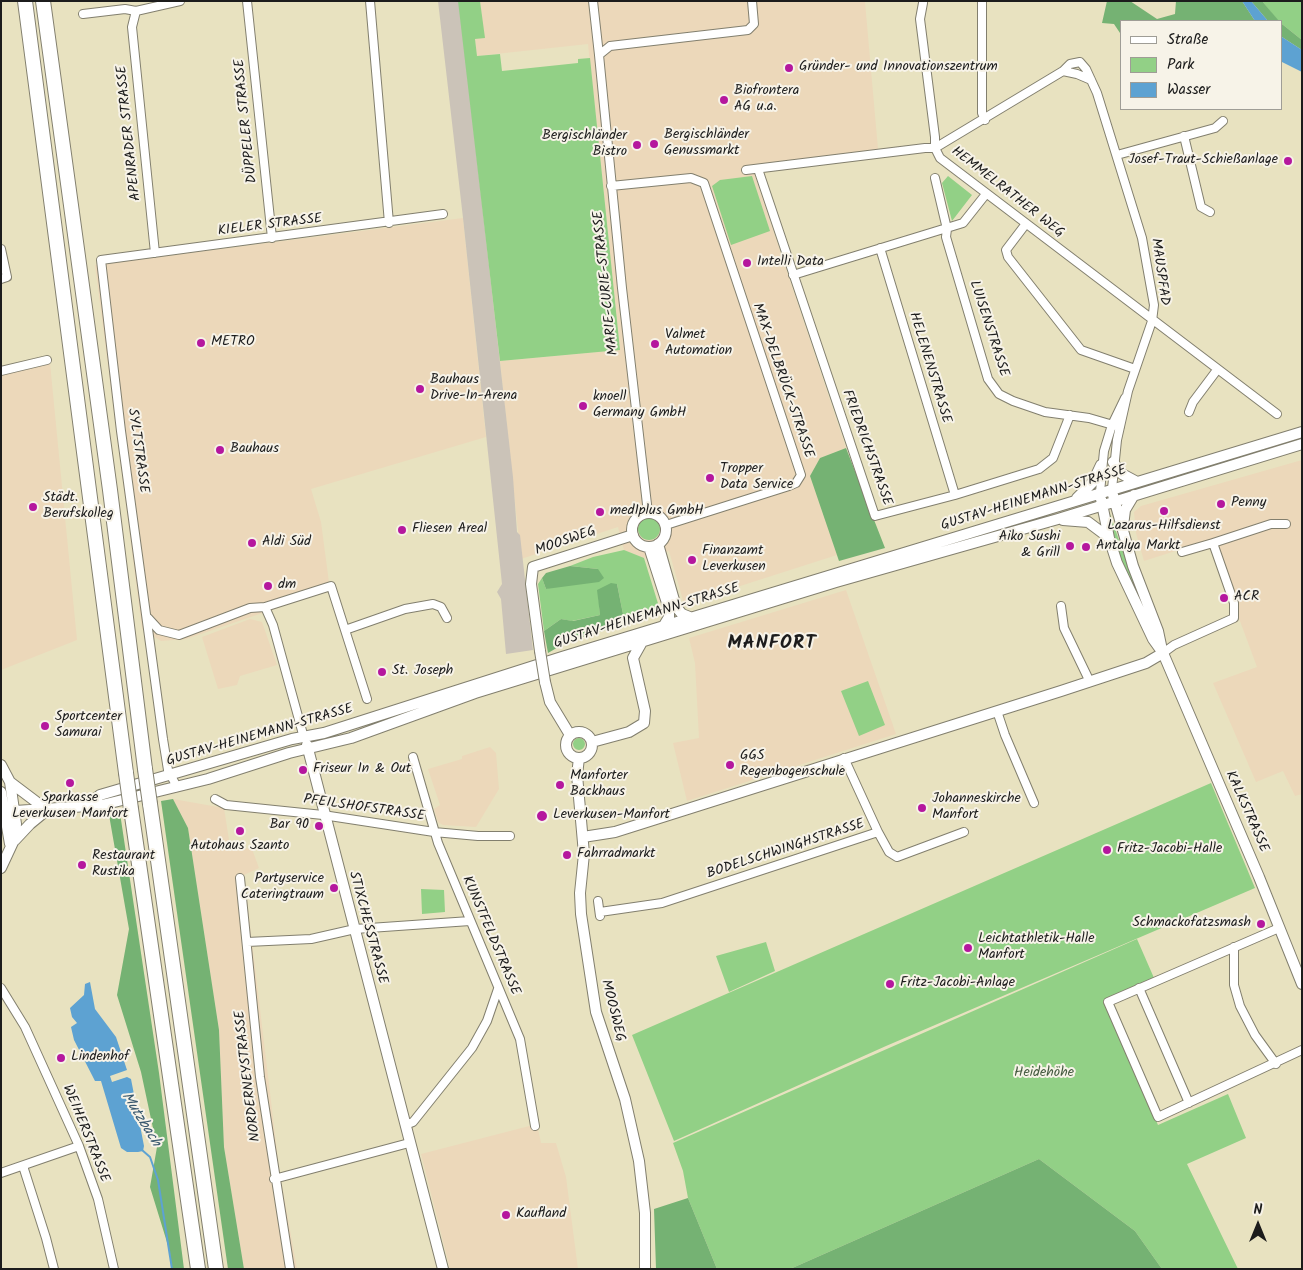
<!DOCTYPE html>
<html>
<head>
<meta charset="utf-8">
<style>
	body { margin:0 }
	#map { position:relative; width:1303px; height:1270px; overflow:hidden; background:#e8e2c0; font-family:Kalam,sans-serif }
	canvas { display:block }
	.frame { position:absolute; inset:0; border:2px solid #1c1c1c; pointer-events:none }
	.legend { position:absolute; left:1120px; top:20px; width:162px; height:90px; box-sizing:border-box; background:#f7f3e8; border:1px solid #9f9d96; margin:0; padding:6px 9px; list-style:none; font-size:15px; color:#1c1c1c }
	.legend li { display:flex; align-items:center; gap:10px; height:25px }
	.legend b { width:25px; border:1px solid #9f9d96 }
	.north { position:absolute; left:1233px; top:1200px; width:50px; height:50px; -webkit-text-stroke:4px #f7f3e8; paint-order:stroke; rotate:0deg; font-size:14px; font-weight:700; line-height:20px; text-align:center; color:#1c1c1c }
	.north::after { content:''; display:block; margin:auto; width:18px; height:22px; background:#1c1c1c; clip-path:polygon(50% 0,100% 100%,50% 72%,0 100%) }
</style>
</head>
<body>
<div id="map">
<canvas width="1303" height="1270"></canvas>
<div class="frame"></div>
<ul class="legend">
<li><b style="height:6px;background:#fff"></b>Straße</li>
<li><b style="height:14px;background:#92d086"></b>Park</li>
<li><b style="height:14px;background:#5da2d2"></b>Wasser</li>
</ul>
<div class="north">N</div>
</div>
<script>
const context = document.querySelector('canvas').getContext('2d');
context.lineJoin = 'round';
function fill(path, color) {
  context.fillStyle = color;
  context.fill(path, 'evenodd');
}
function shape(rows) {
  const path = new Path2D();
  for (const r of rows) {
    if (r.length === 3) {
      path.moveTo(r[0] + r[2], r[1]);
      path.arc(r[0], r[1], r[2], 0, 2 * Math.PI);
      continue;
    }
    path.moveTo(r[0], r[1]);
    for (let i = 2; i < r.length; i += 2) path.lineTo(r[i], r[i + 1]);
  }
  return path;
}
function stroke(path, color, width, dash) {
  context.strokeStyle = color;
  context.lineWidth = width;
  context.lineCap = dash ? 'butt' : 'round';
  context.setLineDash(dash || []);
  context.stroke(path);
}
function write(font, color, halo, rows, align = 'center') {
  context.font = font + ' Kalam,sans-serif';
  context.lineWidth = 4;
  context.setLineDash([]);
  context.textBaseline = 'middle';
  context.strokeStyle = halo;
  context.fillStyle = color;
  for (const [text, x, y, turn = 0] of rows) {
    context.save();
    context.translate(x, y);
    context.rotate((+turn || 0) * Math.PI / 180);
    context.textAlign = isNaN(turn) ? turn : align;
    if (halo) context.strokeText(text, 0, 0);
    context.fillText(text, 0, 0);
    context.restore();
  }
}
fill(shape([
	[480,1,871,1,865,2,878,149,752,167,846,448,820,458,810,476,837,555,684,604,669,551,644,558,624,550,618,527,521,559,500,361,620,350,588,44,477,56,475,39,484,37],
	[463,218,486,437,311,489,321,522,330,590,186,639,161,641,142,629,95,265],
	[50,363,77,640,1,670,1,375],
	[1302,460,1302,794,1295,796,1283,771,1256,782,1213,683,1257,667,1210,540,1144,561,1136,533,1134,512,1141,506],
	[846,590,896,734,687,801,673,743,699,738,695,663,689,638],
	[250,619,262,622,277,665,240,676,237,685,218,689,202,637],
	[490,747,496,753,499,789,476,827,443,825,438,822,434,809,440,805,428,769,462,759,462,756],
	[173,799,224,808,230,846,252,849,259,868,244,875,279,1168,297,1269,244,1269,224,1147,219,1030,188,828],
	[537,1124,541,1143,556,1143,566,1177,578,1269,450,1269,421,1154]
]), '#ecd8ba');
fill(shape([
	[438,1,459,1,513,477,517,532,520,535,533,650,506,654,501,599,497,592,502,584,463,218]
]), '#cbc3b8');
fill(shape([
	[458,1,480,1,485,38,475,39,477,56,500,54,502,71,578,63,578,59,590,58,620,350,500,361],
	[1262,1,1302,1,1302,40,1282,24,1282,21,1278,21],
	[752,176,770,231,731,245,712,186,720,180],
	[948,176,972,195,952,221,942,183],
	[1110,514,1136,589,1147,609,1131,585,1123,567,1106,515],
	[649,529,11],
	[624,550,644,558,660,610,657,615,625,624,617,584,598,591,600,615,572,621,561,619,544,631,538,584,542,578,546,589,598,569,570,566,593,557],
	[868,681,885,725,859,736,841,691],
	[579,744,6],
	[1211,783,1255,888,886,1046,674,1141,632,1035],
	[421,889,444,890,445,912,422,914],
	[1137,939,1154,978,1105,1001,1158,1125,1228,1094,1246,1138,1187,1164,1238,1269,1162,1269,1135,1231,1039,1159,790,1269,717,1269,688,1198,683,1171,673,1143],
	[766,942,775,971,729,992,716,956]
]), '#92d086');
fill(shape([
	[1107,1,1130,1,1157,19,1175,14,1176,1,1242,1,1255,21,1122,21,1122,36,1114,24,1102,23],
	[1251,1,1262,1,1279,21,1268,21],
	[1282,24,1302,40,1302,50,1282,37],
	[846,448,885,548,839,561,810,476,820,458],
	[570,566,598,569,604,578,599,582,546,589,542,578,546,573],
	[611,583,617,584,625,624,567,642,548,653,544,631,561,619,573,621,600,615,597,590],
	[173,799,188,828,219,1030,224,1147,244,1269,228,1269,161,801],
	[120,813,159,1073,184,1269,171,1269,170,1252,150,1187,157,1147,141,1072,117,995,129,929,109,815],
	[1039,1159,1135,1231,1162,1269,790,1269],
	[688,1198,717,1269,656,1269,654,1209]
]), '#75b273');
fill(shape([
	[1242,1,1251,1,1268,21,1255,21],
	[1282,37,1302,50,1302,72,1282,62],
	[90,982,95,1009,116,1037,127,1070,110,1076,112,1082,127,1077,131,1079,144,1146,143,1151,138,1152,127,1152,121,1148,101,1081,95,1081,74,1040,71,1027,77,1023,72,1017,70,1008,84,995,85,984]
]), '#5da2d2');
stroke(shape([
	[142,1150,150,1157,158,1180,172,1269]
]), '#5da2d2', 2);
const street = shape([
	[247,1,272,238],
	[370,1,389,223],
	[593,1,599,55],
	[982,1,982,113,985,120],
	[923,3,920,19,935,137,935,148,940,158,1277,414],
	[136,11,132,27,155,253],
	[83,14,125,9,136,11,180,1],
	[1063,71,1070,64,1080,62,1086,69,1097,93,1142,238,1154,305,1152,321,1128,391,1117,440,1112,489],
	[1184,136,1201,207,1210,212],
	[1117,155,1215,128,1223,121],
	[758,169,875,516,955,495,1039,469,1053,458,1070,415],
	[746,170,925,148,935,148,1063,71,1077,74,1091,80],
	[935,178,947,229,946,237,988,379,999,394,1013,401,1045,412,1089,418,1120,427],
	[611,186,691,178,704,183,801,475,796,483,789,486,666,525],
	[1025,225,1006,250,1008,257,1081,350,1135,369],
	[880,248,955,495],
	[1,249,7,277,1,279],
	[793,275,963,223,986,194],
	[1,371,47,360],
	[1189,412,1193,402,1217,370],
	[1100,492,1104,451,1112,425,1125,398],
	[648,513,622,288,599,55,610,46,748,30,754,24,752,1],
	[1182,552,1213,543],
	[1061,606,1064,628,1090,682],
	[265,607,273,625,304,738],
	[148,618,159,630,179,635,250,608,265,607,331,586,367,699],
	[345,630,405,609,433,604,441,607,447,618],
	[1163,653,1174,645,1234,618,1234,603,1213,543,1271,524,1286,524],
	[997,711,1005,735,1034,803],
	[413,757,438,843,520,1039,535,1126],
	[844,758,878,832],
	[177,787,168,770,163,739,121,431,101,260,443,214],
	[215,799,226,805,323,815,434,832,478,836,510,836],
	[240,878,260,1077,290,1269],
	[598,901,600,916],
	[600,912,662,903,878,832,889,852,897,857,964,832],
	[1279,928,1108,1002,1158,1117,1302,1050],
	[247,942,311,939,355,929,470,921],
	[1234,947,1234,985,1240,1006,1255,1035,1276,1064],
	[1,988,25,1027,79,1146,98,1199,114,1269],
	[1139,988,1189,1103],
	[405,1125,413,1122,472,1048,487,1021,498,989],
	[23,1166,46,1238,54,1269],
	[1,1173,79,1146],
	[274,1179,409,1143]
]);
const secondary = shape([
	[1113,462,1122,474,1137,482],
	[1113,495,1133,566,1158,631,1162,650],
	[1077,498,1093,482,1101,465],
	[1101,499,1109,538,1117,563,1153,639,1163,653,1259,877,1302,984],
	[649,530,17],
	[1063,520,1088,522,1108,537],
	[1123,526,1125,510,1134,495],
	[658,544,676,607,682,614,692,618],
	[649,547,669,609,669,617,663,627],
	[540,651,531,584,533,567,633,535],
	[545,682,550,702,570,735],
	[579,745,13],
	[592,742,629,732,644,723,645,711,633,658,642,642],
	[307,745,443,1269],
	[579,758,577,775,584,854,580,893,581,914,596,1012,625,1099,639,1161,645,1213,645,1269],
	[1,765,10,782,16,824,15,838,1,868],
	[10,782,47,810],
	[1,792,10,844],
	[88,804,100,795,292,739,324,733,562,657,1302,432],
	[1,812,102,805,208,779,289,753,351,738,475,693,836,582,1058,519,1302,444],
	[583,837,615,832,1061,691,1146,663,1163,653],
	[15,840,30,824,47,810]
]);
const highway = shape([
	[25,1,126,773],
	[43,1,110,490,145,769],
	[150,804,216,1269],
	[131,809,198,1269]
]);
stroke(street, '#827f6e', 10);
stroke(secondary, '#827f6e', 12);
stroke(highway, '#827f6e', 16);
stroke(street, '#fff', 8);
stroke(secondary, '#fff', 10);
stroke(highway, '#fff', 14);
const secondaryBridge = shape([
	[540,651,545,682]
]);
const highwayBridge = shape([
	[145,769,150,804],
	[126,773,131,809]
]);
stroke(secondaryBridge, '#827f6e', 12, []);
stroke(highwayBridge, '#827f6e', 16, []);
stroke(secondaryBridge, '#fff', 10);
stroke(highwayBridge, '#fff', 14);
for (const [x, y, r, color] of [
	[789,68,5,"#b5179e"],
	[724,100,5,"#b5179e"],
	[654,144,5,"#b5179e"],
	[637,145,5,"#b5179e"],
	[1288,161,5,"#b5179e"],
	[747,263,5,"#b5179e"],
	[201,343,5,"#b5179e"],
	[655,344,5,"#b5179e"],
	[420,389,5,"#b5179e"],
	[583,406,5,"#b5179e"],
	[220,450,5,"#b5179e"],
	[710,478,5,"#b5179e"],
	[1221,504,5,"#b5179e"],
	[33,507,5,"#b5179e"],
	[1164,511,5,"#b5179e"],
	[600,512,5,"#b5179e"],
	[402,530,5,"#b5179e"],
	[252,543,5,"#b5179e"],
	[1070,546,5,"#b5179e"],
	[1086,547,5,"#b5179e"],
	[692,560,5,"#b5179e"],
	[268,586,5,"#b5179e"],
	[1224,598,5,"#b5179e"],
	[382,672,5,"#b5179e"],
	[45,726,5,"#b5179e"],
	[730,765,5,"#b5179e"],
	[303,770,5,"#b5179e"],
	[70,783,5,"#b5179e"],
	[560,785,5,"#b5179e"],
	[922,808,5,"#b5179e"],
	[542,816,6,"#b5179e"],
	[319,826,5,"#b5179e"],
	[240,831,5,"#b5179e"],
	[1107,850,5,"#b5179e"],
	[567,855,5,"#b5179e"],
	[82,865,5,"#b5179e"],
	[334,888,5,"#b5179e"],
	[1261,924,5,"#b5179e"],
	[968,948,5,"#b5179e"],
	[890,984,5,"#b5179e"],
	[61,1058,5,"#b5179e"],
	[506,1215,5,"#b5179e"]
]) {
  const dot = new Path2D();
  dot.arc(x, y, r, 0, 2 * Math.PI);
  context.fillStyle = color;
  context.fill(dot);
  stroke(dot, '#f7f3e8', 2);
}
write('14px', '#1c1c1c', '#f7f3e8', [
	["Gründer- und Innovationszentrum",799,68],
	["Biofrontera",734,92],
	["AG u.a.",734,108],
	["Bergischländer",664,136],
	["Genussmarkt",664,152],
	["Bergischländer",627,137,"right"],
	["Bistro",627,153,"right"],
	["Josef-Traut-Schießanlage",1278,161,"right"],
	["Intelli Data",757,263],
	["Valmet",665,336],
	["Automation",665,352],
	["METRO",211,343],
	["Bauhaus",430,381],
	["Drive-In-Arena",430,397],
	["knoell",593,398],
	["Germany GmbH",593,414],
	["Bauhaus",230,450],
	["Tropper",720,470],
	["Data Service",720,486],
	["Städt.",43,499],
	["Berufskolleg",43,515],
	["Penny",1231,504],
	["med1plus GmbH",610,512],
	["Lazarus-Hilfsdienst",1164,527,"center"],
	["Fliesen Areal",412,530],
	["Aiko Sushi",1060,538,"right"],
	["& Grill",1060,554,"right"],
	["Aldi Süd",262,543],
	["Antalya Markt",1096,547],
	["Finanzamt",702,552],
	["Leverkusen",702,568],
	["dm",278,586],
	["ACR",1234,598],
	["St. Joseph",392,672],
	["Sportcenter",55,718],
	["Samurai",55,734],
	["GGS",740,757],
	["Regenbogenschule",740,773],
	["Friseur In & Out",313,770],
	["Manforter",570,777],
	["Backhaus",570,793],
	["Sparkasse",70,799,"center"],
	["Leverkusen Manfort",70,815,"center"],
	["Johanneskirche",932,800],
	["Manfort",932,816],
	["Leverkusen-Manfort",553,816],
	["Bar 90",309,826,"right"],
	["Autohaus Szanto",240,847,"center"],
	["Fritz-Jacobi-Halle",1117,850],
	["Fahrradmarkt",577,855],
	["Restaurant",92,857],
	["Rustika",92,873],
	["Partyservice",324,880,"right"],
	["Cateringtraum",324,896,"right"],
	["Schmackofatzsmash",1251,924,"right"],
	["Leichtathletik-Halle",978,940],
	["Manfort",978,956],
	["Fritz-Jacobi-Anlage",900,984],
	["Lindenhof",71,1058],
	["Kaufland",516,1215]
], 'left');
write('14px', '#1c1c1c', '#f7f3e8', [
	["DÜPPELER STRASSE",247,121,-96],
	["APENRADER STRASSE",130,133,-96],
	["HEMMELRATHER WEG",1007,193,38],
	["KIELER STRASSE",270,226,-7],
	["MAUSPFAD",1159,272,82],
	["MARIE-CURIE-STRASSE",607,283,-96],
	["LUISENSTRASSE",988,329,72],
	["HELENENSTRASSE",929,368,73],
	["MAX-DELBRÜCK-STRASSE",782,381,71],
	["FRIEDRICHSTRASSE",866,448,70],
	["SYLTSTRASSE",137,451,82],
	["GUSTAV-HEINEMANN-STRASSE",1034,499,-17],
	["MOOSWEG",566,542,-19],
	["GUSTAV-HEINEMANN-STRASSE",647,617,-17],
	["GUSTAV-HEINEMANN-STRASSE",260,736,-16],
	["PFEILSHOFSTRASSE",364,809,8],
	["KALKSTRASSE",1246,812,66],
	["BODELSCHWINGHSTRASSE",786,850,-18],
	["STIXCHESSTRASSE",367,928,75],
	["KUNSTFELDSTRASSE",490,936,67],
	["MOOSWEG",612,1011,76],
	["NORDERNEYSTRASSE",249,1076,-97],
	["WEIHERSTRASSE",85,1134,68]
]);
write('14px', '#455b41', '#f7f3e8', [
	["Heidehöhe",1044,1074]
]);
write('italic 15px', '#39586e', '#f7f3e8', [
	["Mutzbach",140,1120,58]
]);
context.letterSpacing = '1px';
write('bold 19px', '#1c1c1c', '#f7f3e8', [
	["MANFORT",772,645]
]);
context.letterSpacing = '0px';
</script>
</body>
</html>
